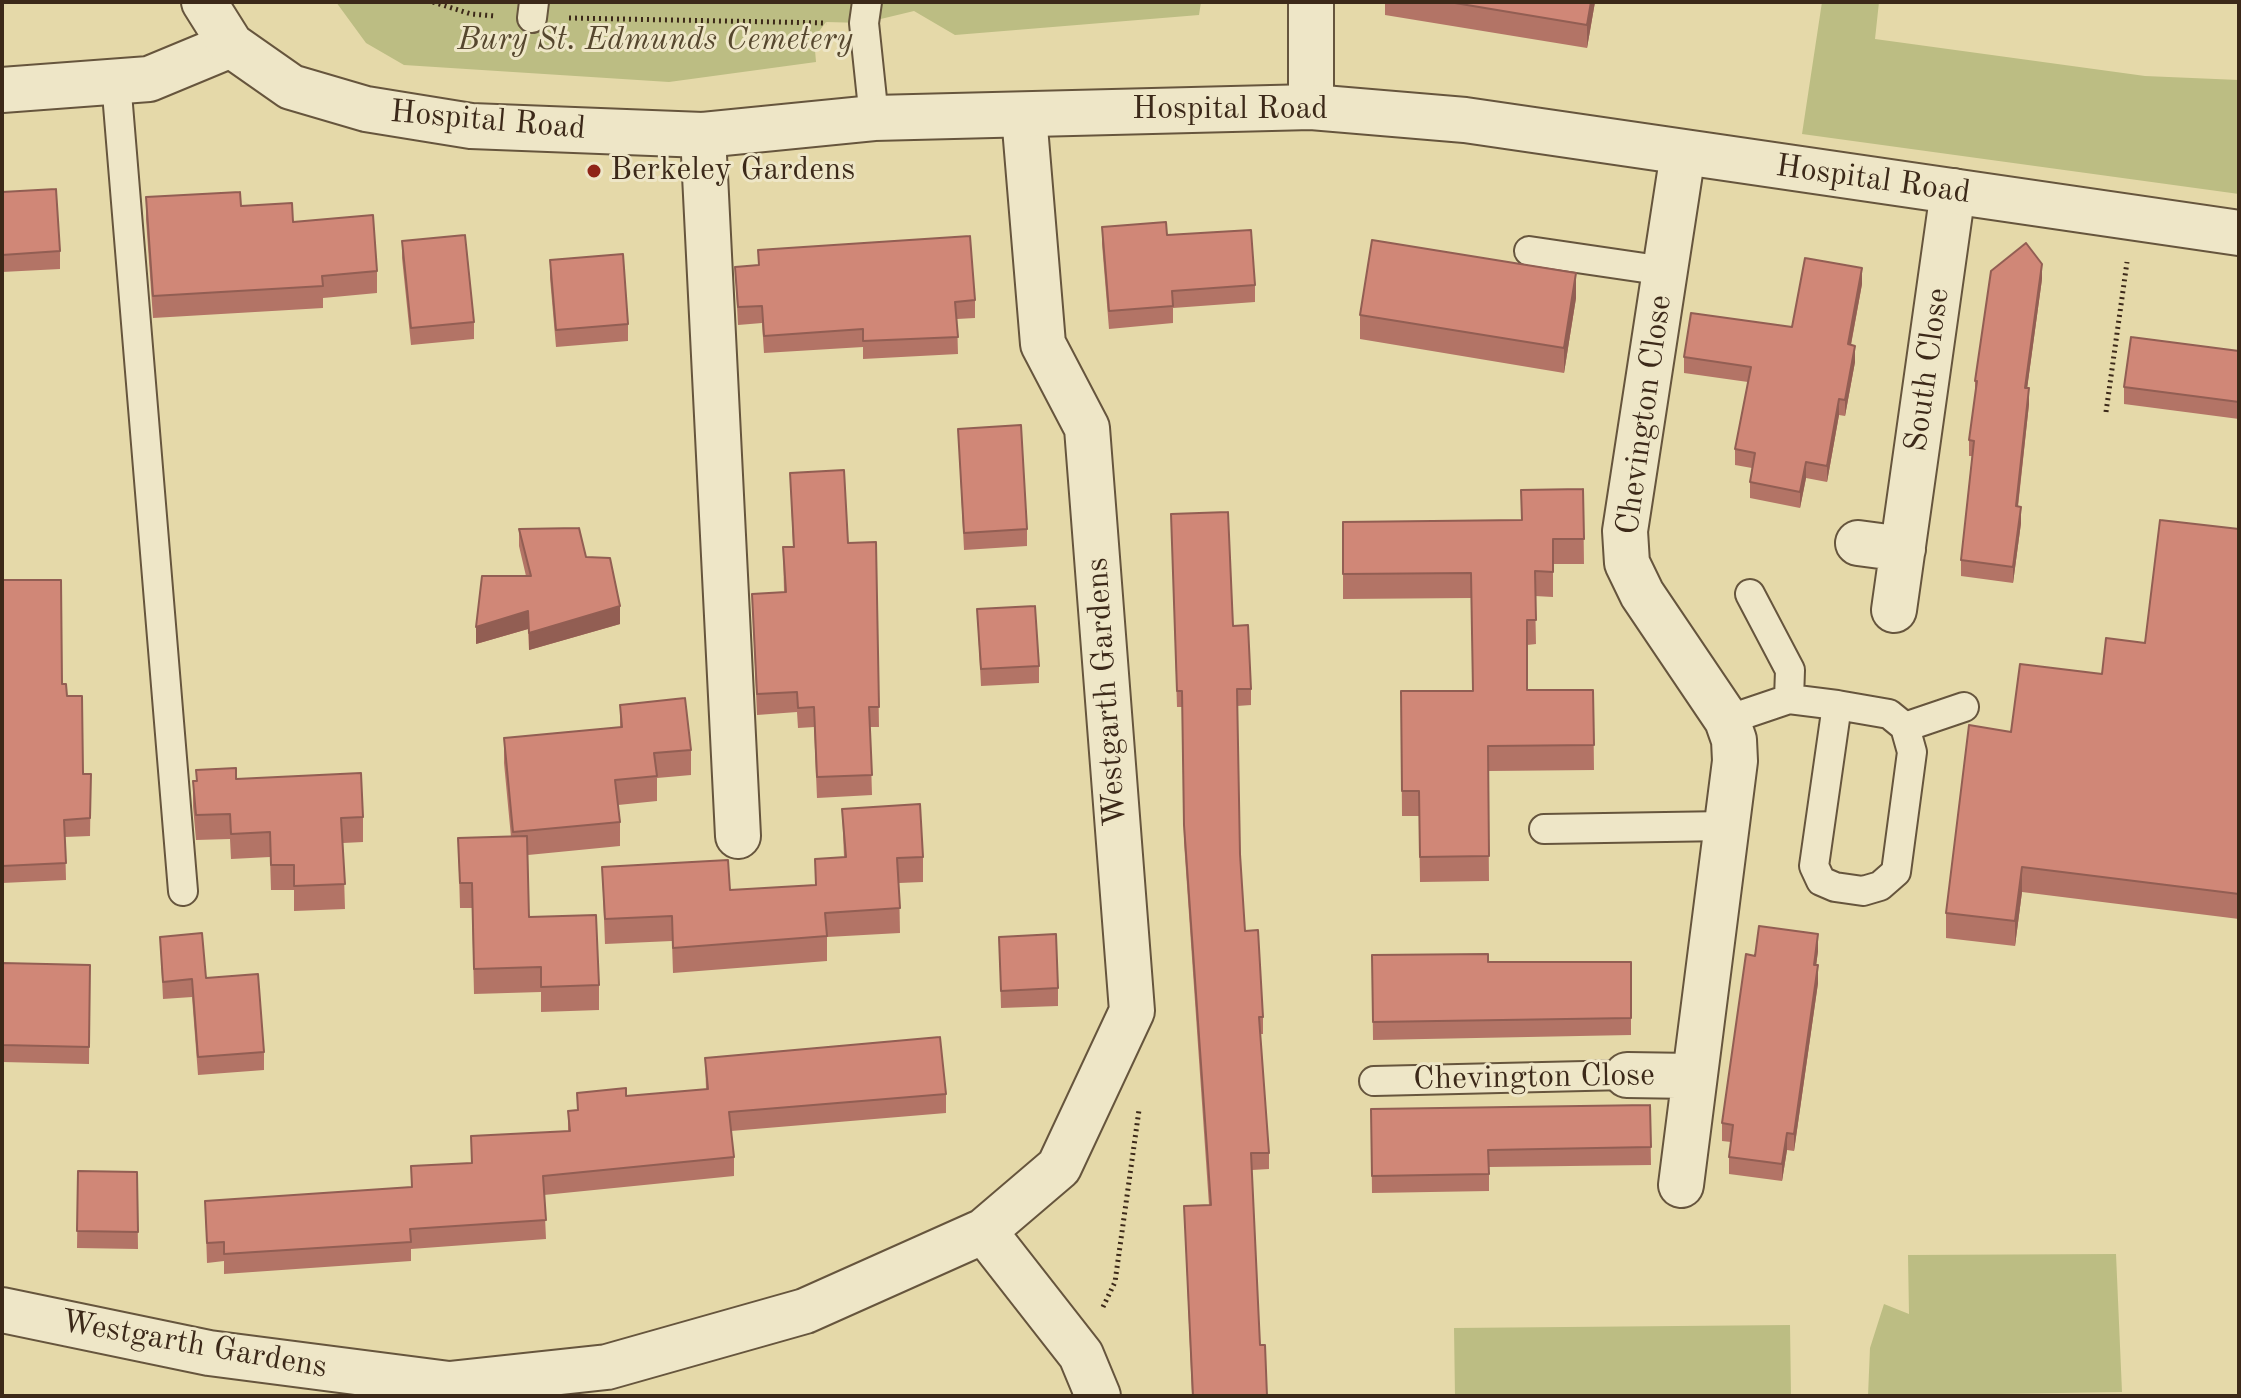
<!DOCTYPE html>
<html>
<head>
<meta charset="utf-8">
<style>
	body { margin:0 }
	#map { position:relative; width:2241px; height:1398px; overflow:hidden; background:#e5d9a9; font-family:"Old Standard TT",serif }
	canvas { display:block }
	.frame { position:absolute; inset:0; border:4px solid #3c2919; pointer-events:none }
</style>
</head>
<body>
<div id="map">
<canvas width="2241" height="1398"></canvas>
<div class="frame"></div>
</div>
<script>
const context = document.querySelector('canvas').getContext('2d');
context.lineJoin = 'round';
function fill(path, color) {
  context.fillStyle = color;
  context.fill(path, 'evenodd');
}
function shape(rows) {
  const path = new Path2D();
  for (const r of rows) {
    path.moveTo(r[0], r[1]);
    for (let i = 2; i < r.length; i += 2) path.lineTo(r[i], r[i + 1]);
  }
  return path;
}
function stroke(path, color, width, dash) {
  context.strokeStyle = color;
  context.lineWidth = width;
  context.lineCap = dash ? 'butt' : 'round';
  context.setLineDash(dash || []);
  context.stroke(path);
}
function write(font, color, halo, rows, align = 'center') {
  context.font = font + ' "Old Standard TT",serif';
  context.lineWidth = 6;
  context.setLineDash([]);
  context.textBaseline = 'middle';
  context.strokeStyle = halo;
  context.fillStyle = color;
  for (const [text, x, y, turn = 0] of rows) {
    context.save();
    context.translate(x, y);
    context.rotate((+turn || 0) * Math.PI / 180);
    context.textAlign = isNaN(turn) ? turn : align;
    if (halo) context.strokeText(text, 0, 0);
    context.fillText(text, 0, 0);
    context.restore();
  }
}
fill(shape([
	[336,2,1201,2,1199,15,955,35,914,11,864,23,826,22,814,38,816,62,669,82,404,65,366,43],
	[1822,2,1879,2,1875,39,2145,76,2239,80,2239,194,1802,134],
	[2116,1254,2122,1392,1868,1396,1870,1348,1884,1304,1909,1314,1908,1255],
	[1790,1325,1791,1396,1455,1396,1454,1328]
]), '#bcbd83');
const service = shape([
	[867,2,864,23,874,118],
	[532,18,534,2],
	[116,81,183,891],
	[1529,251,1665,271],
	[1750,594,1790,670,1789,699],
	[1837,705,1889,714,1905,727,1912,752,1896,872,1880,886,1863,891,1835,887,1821,881,1814,866,1837,705],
	[1727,720,1789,699,1837,705],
	[1905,727,1964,707],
	[1544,829,1726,826],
	[1374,1081,1627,1075]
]);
const minor = shape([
	[2,90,149,79,231,45],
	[1311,107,1311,2],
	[703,135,738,836],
	[1858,543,1903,549],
	[1894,610,1953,191],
	[1627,1075,1693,1076],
	[1681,1185,1735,761,1734,740,1727,720,1642,594,1627,563,1625,531,1683,153],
	[984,1231,1059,1167,1132,1011,1087,428,1043,344,1024,115],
	[2,1310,209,1353,449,1384,607,1367,805,1311,984,1231,1081,1355,1098,1396]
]);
const tertiary = shape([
	[204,2,231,45,291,87,366,109,471,126,703,135,874,118,1311,107,1465,120,2239,233]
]);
stroke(service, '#66553d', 32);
stroke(minor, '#66553d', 48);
stroke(tertiary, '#66553d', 48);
stroke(shape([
	[433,2,471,14,495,16],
	[569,18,827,23],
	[2106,412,2127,262],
	[1103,1307,1115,1282,1139,1110]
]), '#3c2919', 5, [2, 4]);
stroke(service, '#eee6c7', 28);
stroke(minor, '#eee6c7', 44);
stroke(tertiary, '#eee6c7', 44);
fill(shape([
	[1385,2,1595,2,1587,48,1385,15],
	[2,192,60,251,60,269,2,272],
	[146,197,241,206,293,222,377,271,377,293,323,298,323,308,153,318,146,219],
	[1102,227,1167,235,1255,285,1255,302,1173,308,1173,323,1109,329,1102,244],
	[402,241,474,322,474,339,411,345,402,258],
	[758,250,975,300,975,318,957,319,958,354,863,359,863,347,764,353,762,323,738,325,735,267,758,265],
	[550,260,628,324,628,341,556,347,550,278],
	[2042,279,2027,388,2029,404,2018,507,2021,523,2013,583,1961,576,1961,560,1972,456,1969,456,1969,440,1975,397,1975,381],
	[1862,284,1851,345,1855,362,1845,416,1839,415,1827,482,1806,478,1800,508,1750,498,1750,482,1752,468,1735,465,1735,449,1748,382,1684,373,1684,357,1792,327],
	[1576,298,1564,373,1360,339,1360,315],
	[2239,351,2239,419,2124,404,2124,387],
	[958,429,1027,529,1027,546,964,550],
	[790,473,848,543,876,542,879,727,870,727,872,795,817,798,814,727,798,728,797,712,757,715,752,594,784,592,783,547,793,547],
	[1583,489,1584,564,1553,564,1553,597,1535,596,1536,644,1527,645,1527,690,1593,690,1594,770,1488,771,1489,881,1420,882,1419,816,1402,816,1401,691,1473,691,1471,598,1343,599,1343,522,1521,520],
	[1171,514,1233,626,1251,689,1251,705,1237,706,1240,854,1245,931,1263,1017,1263,1034,1260,1034,1269,1153,1269,1169,1252,1170,1260,1345,1267,1396,1192,1396,1184,1206,1209,1205,1184,842,1182,707,1177,707],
	[519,529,586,557,620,624,529,650,528,629,476,644,526,576,519,546],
	[2239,529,2239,919,2022,892,2015,946,1946,938,1946,913,2011,732,2102,674,2145,643],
	[2,580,62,684,67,696,83,774,91,774,90,836,65,837,66,880,2,883],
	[977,609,1039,666,1039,683,981,686],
	[620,705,691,750,691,775,657,778,657,801,618,805,620,822,620,846,528,855,529,917,599,985,599,1010,541,1012,541,992,474,994,472,908,460,908,458,838,511,837,504,763,504,738,620,727],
	[236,779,363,817,363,842,343,843,345,909,294,911,294,890,271,890,270,857,231,859,230,839,196,840,193,806,193,781],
	[842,809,923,857,923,882,899,883,900,933,827,937,827,961,673,973,672,941,605,944,602,867,730,890,815,885,815,859,844,857],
	[160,937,206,978,264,1052,264,1070,198,1075,192,997,163,999],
	[999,937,1058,988,1058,1006,1001,1008],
	[1818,951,1816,965,1818,983,1794,1151,1787,1150,1782,1181,1729,1174,1729,1157,1731,1142,1722,1141,1722,1123,1755,956],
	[1372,955,1488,962,1631,962,1631,1035,1373,1040],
	[2,963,90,965,89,1064,2,1062],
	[705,1058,946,1094,946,1113,731,1131,734,1157,734,1176,544,1195,546,1239,411,1249,411,1261,224,1274,224,1261,207,1263,205,1201,411,1187,411,1166,471,1163,471,1136,568,1131,568,1111,577,1111,577,1093,626,1096,706,1089],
	[1650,1105,1651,1165,1489,1167,1489,1191,1372,1193,1371,1109],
	[78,1171,137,1172,138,1249,77,1248]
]), '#b37466');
fill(shape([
	[1591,2,1595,2,1587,48,1587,25],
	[2042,264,2042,279,2025,404,2025,388],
	[1862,268,1862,284,1848,360,1848,344],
	[1576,273,1576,298,1564,373,1564,348],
	[1855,346,1855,362,1845,416,1845,400],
	[2029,388,2029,404,2016,522,2016,506],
	[1839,399,1839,415,1827,482,1827,466],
	[1806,462,1806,478,1800,508,1800,492],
	[2021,507,2021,523,2013,583,2013,567],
	[620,606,620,624,529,650,529,633],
	[528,611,528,629,476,644,476,627],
	[2022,867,2022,892,2015,946,2015,921],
	[1818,934,1818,951,1814,982,1814,965],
	[1818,965,1818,983,1794,1151,1794,1134],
	[1787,1133,1787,1150,1782,1181,1782,1164]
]), '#925e53');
const building = shape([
	[1449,2,1591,2,1587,25,1449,2],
	[56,189,60,251,2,255,2,192,56,189],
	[240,192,241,206,292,203,293,222,373,215,377,271,322,276,323,286,153,296,146,197,240,192],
	[1166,222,1167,235,1251,230,1255,285,1172,291,1173,306,1109,311,1102,227,1166,222],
	[465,235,474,322,411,328,402,241,465,235],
	[970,236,975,300,955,302,958,337,863,341,863,329,764,336,762,306,738,307,735,267,759,265,758,250,970,236],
	[1372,240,1576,273,1564,348,1360,315,1372,240],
	[2026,243,2042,264,2025,388,2029,388,2016,506,2021,507,2013,567,1961,560,1974,441,1969,440,1977,381,1975,381,1991,271,2026,243],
	[623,254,628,324,556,330,550,260,623,254],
	[1805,258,1862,268,1848,344,1855,346,1845,400,1839,399,1827,466,1806,462,1800,492,1750,482,1755,453,1735,449,1751,367,1684,357,1691,313,1792,327,1805,258],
	[2131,337,2239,351,2239,402,2124,387,2131,337],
	[1021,425,1027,529,964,533,958,429,1021,425],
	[844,470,848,543,876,542,879,707,869,707,872,775,817,777,814,707,798,708,797,692,757,694,752,594,786,592,783,547,794,547,790,473,844,470],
	[1583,489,1584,539,1553,539,1553,572,1535,571,1536,620,1527,620,1527,690,1593,690,1594,745,1488,746,1489,856,1420,857,1419,791,1402,791,1401,691,1473,691,1471,573,1343,574,1343,522,1522,520,1521,490,1583,489],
	[1228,512,1233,626,1248,625,1251,689,1237,689,1240,854,1245,931,1258,930,1263,1017,1259,1017,1269,1153,1251,1153,1260,1345,1265,1345,1267,1396,1193,1396,1184,1206,1211,1205,1184,825,1182,691,1177,691,1171,514,1228,512],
	[2160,520,2239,529,2239,894,2022,867,2015,921,1946,913,1969,725,2011,732,2020,664,2102,674,2106,638,2145,643,2160,520],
	[579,528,586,557,610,558,620,606,529,633,528,611,476,627,482,576,531,576,519,529,579,528],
	[2,580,61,580,62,684,66,684,67,696,82,696,83,774,91,774,90,818,64,820,66,863,2,866,2,580],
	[1035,606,1039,666,981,669,977,609,1035,606],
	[685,698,691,750,654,753,657,776,615,780,620,822,513,832,504,738,622,727,620,705,685,698],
	[236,768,236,779,361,773,363,817,341,818,345,884,294,886,294,865,271,865,270,832,231,834,230,814,196,815,193,781,197,781,196,770,236,768],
	[920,804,923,857,897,858,900,908,825,913,827,936,673,948,672,916,605,919,602,867,728,860,730,890,816,885,815,859,846,857,842,809,920,804],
	[527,836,529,917,596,915,599,985,541,987,541,967,474,969,472,883,460,883,458,838,527,836],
	[1759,926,1818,934,1814,965,1818,965,1794,1134,1787,1133,1782,1164,1729,1157,1733,1125,1722,1123,1746,954,1755,956,1759,926],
	[202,933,206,978,258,974,264,1052,198,1057,192,979,163,982,160,937,202,933],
	[1056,934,1058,988,1001,991,999,937,1056,934],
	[1488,954,1488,962,1631,962,1631,1018,1373,1022,1372,955,1488,954],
	[2,963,90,965,89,1047,2,1045,2,963],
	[940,1037,946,1094,729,1112,734,1157,543,1176,546,1220,410,1229,411,1242,224,1254,224,1242,207,1243,205,1201,412,1187,411,1166,472,1163,471,1136,570,1131,568,1111,578,1110,577,1093,626,1088,626,1096,708,1089,705,1058,940,1037],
	[1650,1105,1651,1147,1488,1150,1489,1174,1372,1176,1371,1109,1650,1105],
	[78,1171,137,1172,138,1232,77,1231,78,1171]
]);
fill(building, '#d08777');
stroke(building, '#925e53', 2);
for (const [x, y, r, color] of [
	[594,171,8,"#8f2418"]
]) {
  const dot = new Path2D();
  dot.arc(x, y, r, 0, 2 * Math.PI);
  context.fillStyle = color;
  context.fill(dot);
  stroke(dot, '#eee6c7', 3);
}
write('italic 32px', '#56472e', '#eee6c7', [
	["Bury St. Edmunds Cemetery",655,41]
]);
write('32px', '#3c2919', '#eee6c7', [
	["Hospital Road",1230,110],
	["Hospital Road",488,121,5],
	["Hospital Road",1873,180,8],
	["South Close",1928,370,-82],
	["Chevington Close",1645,415,-82],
	["Westgarth Gardens",1107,692,-94],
	["Chevington Close",1534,1078,-1],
	["Westgarth Gardens",194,1345,10]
]);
write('32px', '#3c2919', '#eee6c7', [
	["Berkeley Gardens",610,171]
], 'left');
</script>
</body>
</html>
